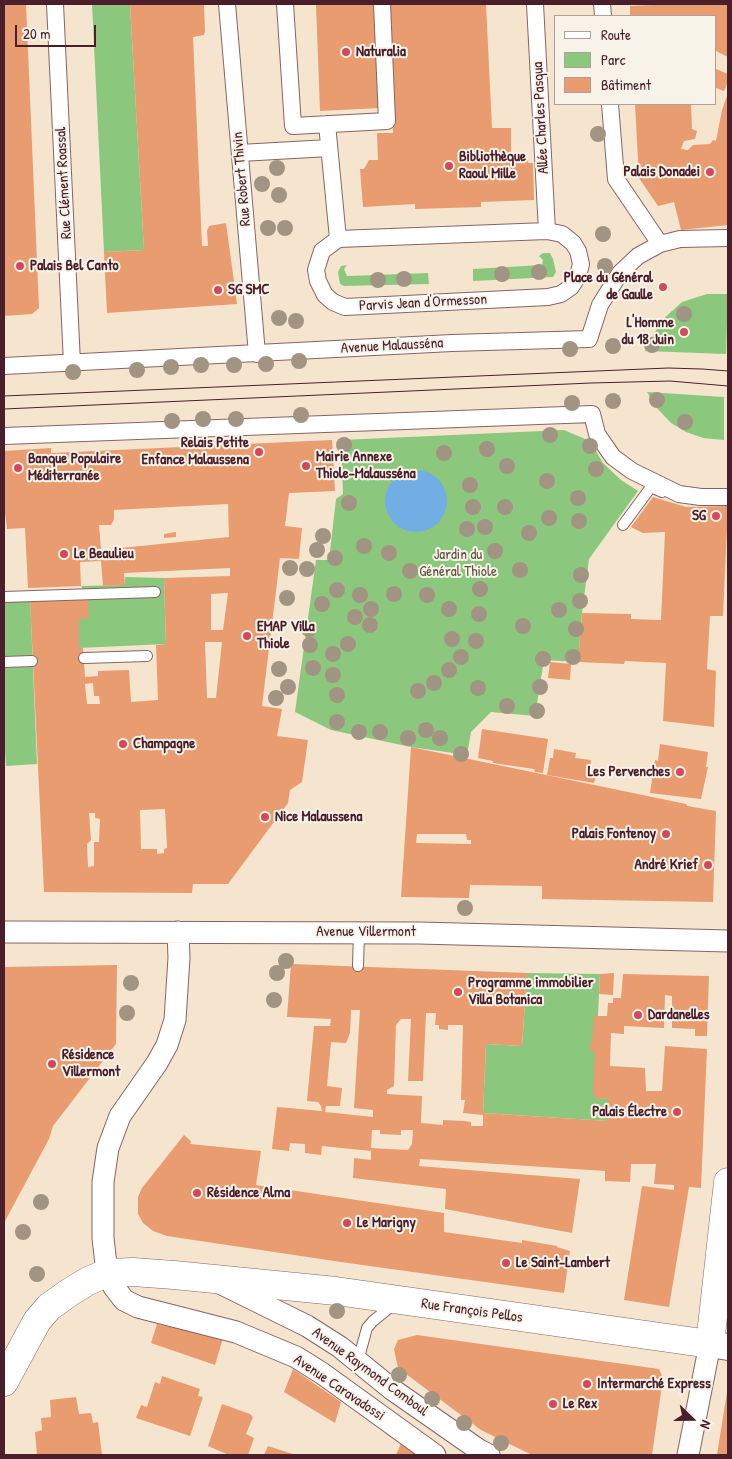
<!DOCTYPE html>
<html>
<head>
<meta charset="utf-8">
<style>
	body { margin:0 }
	#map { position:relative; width:732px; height:1459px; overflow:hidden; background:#f5e5ce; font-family:"Patrick Hand",sans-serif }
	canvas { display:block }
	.frame { position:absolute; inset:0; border:5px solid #4a1f2b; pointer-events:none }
	.legend { position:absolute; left:554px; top:15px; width:162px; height:90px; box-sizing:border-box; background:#f7f3e8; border:1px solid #b29e9c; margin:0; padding:6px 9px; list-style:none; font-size:15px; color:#4a1f2b }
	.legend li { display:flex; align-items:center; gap:10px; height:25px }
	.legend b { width:25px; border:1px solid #b29e9c }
	.north { position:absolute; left:667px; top:1394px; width:50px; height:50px; -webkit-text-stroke:4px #f7f3e8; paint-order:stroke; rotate:112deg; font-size:14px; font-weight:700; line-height:20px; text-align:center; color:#4a1f2b }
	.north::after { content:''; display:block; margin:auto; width:18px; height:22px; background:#4a1f2b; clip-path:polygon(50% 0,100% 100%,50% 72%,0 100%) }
	.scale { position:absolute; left:15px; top:25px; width:81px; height:22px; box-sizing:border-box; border:2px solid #4a1f2b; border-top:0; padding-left:6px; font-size:15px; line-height:18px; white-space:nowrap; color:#4a1f2b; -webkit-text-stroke:4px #f7f3e8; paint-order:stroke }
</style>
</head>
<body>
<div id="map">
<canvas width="732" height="1459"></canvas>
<div class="frame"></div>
<ul class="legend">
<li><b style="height:6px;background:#fff"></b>Route</li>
<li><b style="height:14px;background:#8bc87d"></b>Parc</li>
<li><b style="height:14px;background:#e89c70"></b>Bâtiment</li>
</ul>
<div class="north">N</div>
<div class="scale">20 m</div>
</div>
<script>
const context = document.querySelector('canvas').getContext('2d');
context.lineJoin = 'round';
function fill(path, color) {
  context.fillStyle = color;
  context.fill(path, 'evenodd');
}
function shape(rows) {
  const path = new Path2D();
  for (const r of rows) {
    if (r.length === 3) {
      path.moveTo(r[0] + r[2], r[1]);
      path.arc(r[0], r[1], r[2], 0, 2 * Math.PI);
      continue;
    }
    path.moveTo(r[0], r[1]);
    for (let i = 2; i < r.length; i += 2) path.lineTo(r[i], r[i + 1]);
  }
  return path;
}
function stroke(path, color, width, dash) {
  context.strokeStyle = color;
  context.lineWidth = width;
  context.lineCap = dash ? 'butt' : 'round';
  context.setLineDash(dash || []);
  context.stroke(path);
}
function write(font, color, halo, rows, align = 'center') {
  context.font = font + ' "Patrick Hand",sans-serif';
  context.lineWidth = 4;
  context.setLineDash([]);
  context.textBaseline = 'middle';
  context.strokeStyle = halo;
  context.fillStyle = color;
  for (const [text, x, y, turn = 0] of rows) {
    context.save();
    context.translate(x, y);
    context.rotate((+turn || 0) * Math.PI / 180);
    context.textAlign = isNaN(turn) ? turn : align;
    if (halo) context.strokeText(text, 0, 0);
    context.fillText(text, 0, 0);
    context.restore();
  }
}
fill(shape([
	[92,4,130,4,144,250,104,252],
	[543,253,550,253,553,259,556,272,553,277,473,281,473,269,542,265,543,260,539,256],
	[347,265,344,269,347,276,428,273,429,284,344,286,340,284,338,272,341,266],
	[707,294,728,294,726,354,645,351,661,321,682,302],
	[647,392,724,397,724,440,703,438,686,432,671,423,656,407],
	[564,430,590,441,603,463,621,480,638,491,589,559,582,613,578,662,544,660,535,716,491,712,471,732,467,755,411,747,331,730,295,712,316,560,329,560,336,499,343,494,341,440],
	[125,577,164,578,166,644,79,648,79,619,88,599,81,586,125,585],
	[30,596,37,764,6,766,4,736,4,597],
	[527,973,600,974,594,1097,608,1099,608,1121,483,1113,486,1044,522,1046]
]), '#8bc87d');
fill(shape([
	[416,501,31]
]), '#71aee3');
fill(shape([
	[4,4,26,4,39,308,32,314,4,316],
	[130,4,204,4,205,31,204,35,193,37,202,246,208,246,207,231,209,226,226,223,237,304,107,313,104,252,144,250],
	[316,4,376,4,380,108,320,111],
	[387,4,486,4,492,128,511,128,511,154,524,154,527,157,528,163,533,163,534,200,481,202,481,207,415,209,415,204,363,207,360,169,364,169,369,160,378,160,377,133,393,133],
	[675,4,728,4,728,57,716,51,716,16,630,16,630,6],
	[716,69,728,74,728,82,724,91,716,88],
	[728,93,728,225,681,230,674,202,658,206,639,178,635,104,691,104,692,129,697,131,695,139,684,141,681,149,688,150,693,145,710,144,713,140,716,141,722,110],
	[332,440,335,491,289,493,285,526,302,528,299,559,280,558,262,706,282,709,277,736,308,740,302,782,290,790,288,803,228,884,193,884,192,893,44,892,30,600,77,597,78,600,88,599,89,618,79,619,79,648,83,648,85,677,98,676,98,671,129,670,131,702,158,700,156,645,166,644,164,578,230,576,230,568,124,573,125,585,103,586,101,561,80,562,81,586,28,588,25,528,7,529,4,505,4,451,51,448,51,453,95,451],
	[228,504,229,537,101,550,99,525,111,525,114,519,114,510],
	[228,593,223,630,211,630,211,594],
	[205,642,222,642,216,698,207,698],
	[93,683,94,696,99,696,100,704,87,704,85,684],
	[165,809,167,848,164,849,164,853,157,854,157,849,141,849,140,810],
	[89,813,95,813,95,818,100,819,99,842,94,842,94,866,88,867,87,844,91,840],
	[653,497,686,507,728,506,723,616,710,616,707,669,716,671,714,727,663,721,666,663,625,661,624,664,578,662,582,613,631,614,631,619,661,620,665,532,643,533,631,527],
	[176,532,176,537,164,538,164,534],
	[550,662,571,664,570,680,548,678],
	[482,729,548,739,543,773,535,772,534,769,493,763,493,761,478,758],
	[660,744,708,752,706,767,708,767,701,799,650,793,655,760,658,761],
	[411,747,686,804,687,806,716,811,713,902,542,899,542,886,470,885,469,898,401,897],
	[417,834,466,834,467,840,471,840,471,844,416,843],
	[554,749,576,753,575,758,591,760,590,770,597,772,594,783,547,775,550,758,553,758],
	[291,964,527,973,522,1046,486,1044,483,1113,608,1121,608,1099,594,1098,594,1093,593,1093,595,1052,590,1050,590,1043,592,1042,594,1016,607,1016,608,1003,613,1003,613,998,621,998,623,974,709,976,707,1036,695,1036,695,1029,672,1028,672,996,665,995,664,1028,624,1026,624,1034,611,1033,610,1066,645,1068,646,1091,662,1091,665,1046,707,1049,701,1188,689,1187,669,1307,624,1300,642,1186,674,1190,674,1185,654,1184,656,1164,631,1164,630,1182,605,1181,605,1171,420,1159,419,1166,580,1179,572,1233,445,1209,446,1189,353,1178,354,1158,371,1160,371,1151,322,1146,321,1155,305,1153,305,1144,290,1143,289,1151,272,1149,277,1107,322,1111,321,1106,318,1102,307,1101,314,1026,330,1026,331,1019,287,1017],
	[351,1010,360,1010,354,1108,373,1110,373,1117,325,1112,326,1106,340,1106,342,1088,327,1086,331,1042,346,1043,350,1033],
	[426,1013,436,1013,435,1025,439,1025,439,1029,448,1030,448,1025,463,1025,461,1100,465,1100,463,1113,483,1115,483,1126,471,1126,471,1122,464,1121,443,1120,443,1125,421,1123,422,1096,387,1094,387,1090,394,1086,396,1025,401,1019,411,1019,408,1081,423,1081],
	[372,1130,380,1130,380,1134,401,1135,401,1130,413,1130,412,1144,408,1150,371,1148],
	[117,965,116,1044,53,1126,49,1139,4,1223,4,967],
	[614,973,613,995,599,994,600,974],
	[184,1135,191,1141,190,1144,261,1151,256,1185,444,1213,444,1232,522,1243,522,1240,557,1246,557,1247,570,1251,564,1293,341,1262,167,1236,153,1231,143,1223,138,1214,138,1197,142,1188],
	[157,1324,223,1338,215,1365,151,1343],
	[417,1335,659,1369,663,1378,652,1455,532,1455,481,1430,398,1368,394,1349,398,1340],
	[293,1369,341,1402,335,1423,284,1392],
	[162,1376,200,1389,198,1396,203,1397,190,1436,136,1418,141,1405,147,1407,155,1382,160,1384],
	[727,1392,728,1455,717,1455],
	[76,1397,79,1414,91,1413,93,1423,98,1422,102,1455,37,1455,35,1432,42,1430,41,1418,51,1417,50,1400],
	[222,1404,250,1414,253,1417,246,1434,254,1438,248,1455,229,1455,208,1446],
	[401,1443,418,1455,396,1455],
	[268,1446,296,1455,264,1455]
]), '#e89c70');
const service = shape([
	[623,525,651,487,662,492],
	[4,597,155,592],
	[84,658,147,656],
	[4,662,32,661],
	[358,966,359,932],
	[358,1361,367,1328,373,1321,394,1304]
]);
const pedestrian = shape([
	[55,4,72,363],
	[227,4,257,354],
	[285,4,293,126,387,121,382,4],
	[535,4,547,231],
	[602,4,603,16],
	[610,104,616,179,660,244],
	[327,124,338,239],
	[240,153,329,148],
	[547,231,562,234,573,243,578,251,581,264,578,276,571,287,561,294,548,297,345,307,333,302,325,295,318,281,316,270,322,251,338,239,547,231],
	[4,366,452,343,589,339,600,305,620,273,638,256,660,244,680,239,728,238],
	[4,436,592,414,597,434,613,457,632,471,679,494,701,497,728,497]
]);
const minor = shape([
	[4,932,419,933,728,941],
	[178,932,179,958,175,1020,167,1045,157,1063,120,1116,108,1148,103,1182,103,1238,107,1273,114,1287,124,1300,138,1307,236,1332,296,1357,323,1374,435,1455],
	[222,1284,307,1326,340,1347,393,1390,479,1450,489,1455],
	[688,1455,710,1344]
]);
const tertiary = shape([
	[710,1344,728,1347]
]);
const secondary = shape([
	[4,1382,37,1321,49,1307,70,1292,88,1281,107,1273,133,1272,174,1275,336,1291,710,1344,728,1182]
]);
stroke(service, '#866464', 12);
stroke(pedestrian, '#866464', 18);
stroke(minor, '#866464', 23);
stroke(tertiary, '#866464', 28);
stroke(secondary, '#866464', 29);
stroke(service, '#fff', 10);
stroke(pedestrian, '#fff', 16);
stroke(minor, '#fff', 21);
stroke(tertiary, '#fff', 26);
stroke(secondary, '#fff', 28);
stroke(shape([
	[4,396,668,368,702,369,728,371],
	[4,409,591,383,670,381,728,386]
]), '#4a1f2b', 1);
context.fillStyle = '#a29482';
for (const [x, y] of [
	[598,134],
	[277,168],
	[262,184],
	[279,195],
	[268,228],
	[285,228],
	[603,234],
	[605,266],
	[539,272],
	[502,274],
	[404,279],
	[378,280],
	[684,314],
	[279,318],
	[296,321],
	[652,345],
	[613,346],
	[570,349],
	[299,361],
	[266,364],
	[201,365],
	[234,365],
	[171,367],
	[137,370],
	[73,372],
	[657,400],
	[613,401],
	[572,403],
	[301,415],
	[203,419],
	[236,419],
	[172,421],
	[685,422],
	[550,435],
	[344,445],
	[590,446],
	[487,449],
	[444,453],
	[507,466],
	[596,469],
	[547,481],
	[470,485],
	[578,498],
	[349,503],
	[473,507],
	[505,507],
	[549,518],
	[579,521],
	[485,527],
	[467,529],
	[529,533],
	[323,536],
	[364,546],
	[317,550],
	[495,551],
	[389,553],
	[335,558],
	[290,568],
	[307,569],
	[520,570],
	[410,571],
	[581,575],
	[480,589],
	[337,590],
	[394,594],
	[360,595],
	[427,595],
	[287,598],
	[580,601],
	[322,604],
	[371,609],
	[449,609],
	[559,610],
	[479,614],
	[355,617],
	[370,625],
	[523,626],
	[309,629],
	[576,629],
	[452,639],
	[476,641],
	[348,644],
	[310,645],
	[333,654],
	[461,657],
	[573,657],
	[543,659],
	[313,668],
	[279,669],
	[449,670],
	[333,675],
	[434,683],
	[288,687],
	[540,687],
	[478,688],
	[418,691],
	[337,695],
	[276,698],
	[507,706],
	[537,711],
	[337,722],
	[426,730],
	[359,732],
	[380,732],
	[408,738],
	[440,738],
	[461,754],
	[465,908],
	[286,961],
	[277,973],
	[131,983],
	[274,1000],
	[127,1013],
	[41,1202],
	[23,1232],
	[37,1274],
	[337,1311],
	[399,1375],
	[432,1399],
	[464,1423],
	[501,1443]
]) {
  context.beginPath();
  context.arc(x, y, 8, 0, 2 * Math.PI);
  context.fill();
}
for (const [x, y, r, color] of [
	[346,52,5,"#d1495b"],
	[449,166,5,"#d1495b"],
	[710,172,5,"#d1495b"],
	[20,266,5,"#d1495b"],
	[663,287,5,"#d1495b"],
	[218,290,5,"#d1495b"],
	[684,332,5,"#d1495b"],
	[259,452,5,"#d1495b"],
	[306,466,5,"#d1495b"],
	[18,468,5,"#d1495b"],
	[716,516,5,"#d1495b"],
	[64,554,5,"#d1495b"],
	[247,636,5,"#d1495b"],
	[123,744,5,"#d1495b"],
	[680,772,5,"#d1495b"],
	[265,817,5,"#d1495b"],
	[666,834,5,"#d1495b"],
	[708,865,5,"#d1495b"],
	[458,992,5,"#d1495b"],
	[638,1015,5,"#d1495b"],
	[52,1064,5,"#d1495b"],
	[677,1112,5,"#d1495b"],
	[197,1193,5,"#d1495b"],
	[347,1223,5,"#d1495b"],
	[506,1263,5,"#d1495b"],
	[587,1384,5,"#d1495b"],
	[553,1404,5,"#d1495b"]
]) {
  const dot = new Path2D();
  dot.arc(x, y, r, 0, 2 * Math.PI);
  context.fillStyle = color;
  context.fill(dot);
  stroke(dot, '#f7f3e8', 2);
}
write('bold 15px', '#4a1f2b', '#f7f3e8', [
	["Naturalia",356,52],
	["Bibliothèque",459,157],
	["Raoul Mille",459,174],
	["Palais Donadei",700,172,"right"],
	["Palais Bel Canto",30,266],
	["Place du Général",653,278,"right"],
	["de Gaulle",653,295,"right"],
	["SG SMC",228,290],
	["L'Homme",674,323,"right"],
	["du 18 Juin",674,340,"right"],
	["Relais Petite",249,443,"right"],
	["Enfance Malaussena",249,460,"right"],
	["Mairie Annexe",316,457],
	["Thiole-Malausséna",316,474],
	["Banque Populaire",28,459],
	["Méditerranée",28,476],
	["SG",706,516,"right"],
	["Le Beaulieu",74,554],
	["EMAP Villa",257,627],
	["Thiole",257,644],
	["Champagne",133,744],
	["Les Pervenches",670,772,"right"],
	["Nice Malaussena",275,817],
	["Palais Fontenoy",656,834,"right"],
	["André Krief",698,865,"right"],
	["Programme immobilier",468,983],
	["Villa Botanica",468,1000],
	["Dardanelles",648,1015],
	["Résidence",62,1055],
	["Villermont",62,1072],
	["Palais Électre",667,1112,"right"],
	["Résidence Alma",207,1193],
	["Le Marigny",357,1223],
	["Le Saint-Lambert",516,1263],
	["Intermarché Express",597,1384],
	["Le Rex",563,1404]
], 'left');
write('15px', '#4a1f2b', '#f7f3e8', [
	["Allée Charles Pasqua",541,118,-93],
	["Rue Robert Thivin",242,179,-95],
	["Rue Clément Roassal",64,183,-93],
	["Parvis Jean d'Ormesson",423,303,-3],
	["Avenue Malausséna",392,346,-3],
	["Avenue Villermont",366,932],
	["Rue François Pellos",472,1311,8],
	["Avenue Raymond Comboul",370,1372,36],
	["Avenue Caravadossi",339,1388,34]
]);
write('15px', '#5e5244', '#f7f3e8', [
	["Jardin du",458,555],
	["Général Thiole",458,572]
]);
</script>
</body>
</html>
